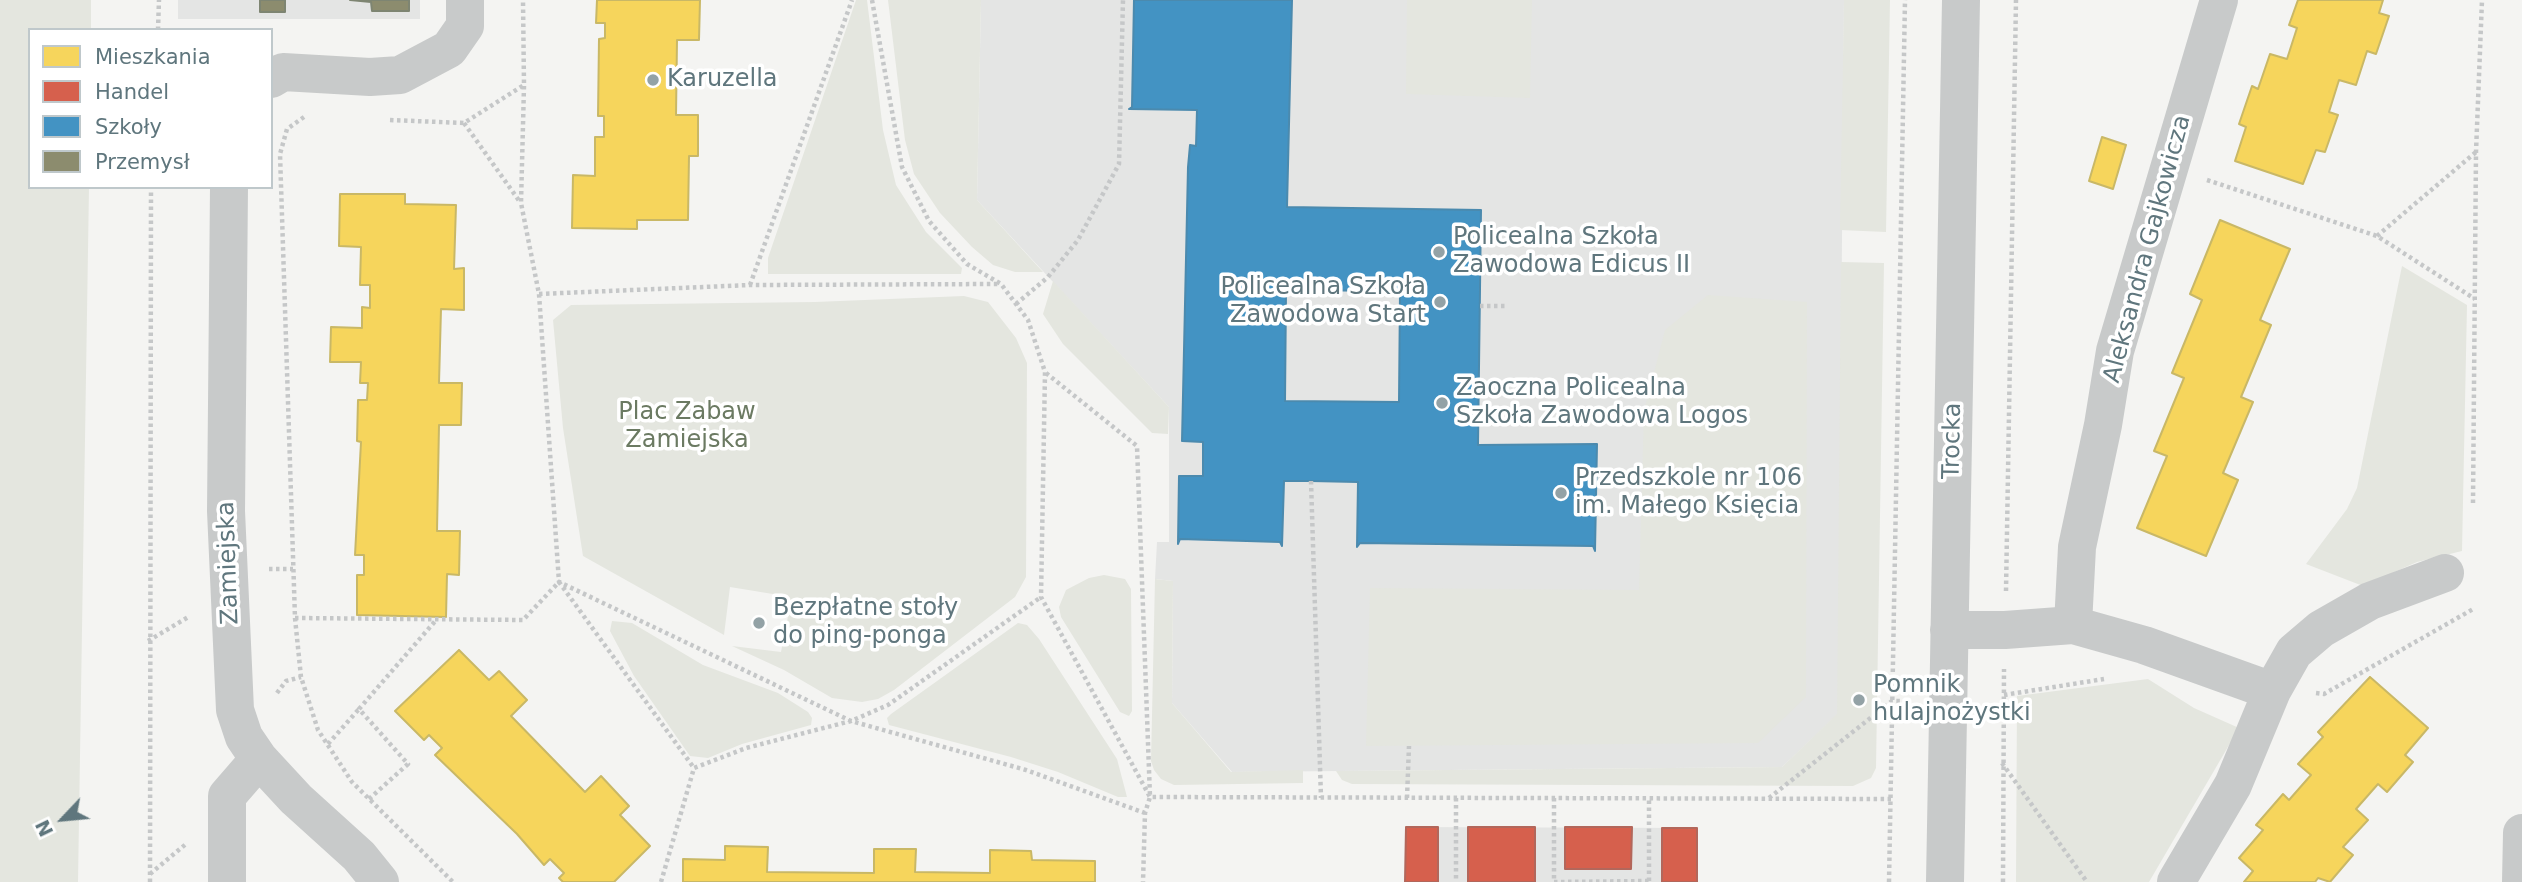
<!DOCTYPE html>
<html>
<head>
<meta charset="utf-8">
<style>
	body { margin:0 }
	#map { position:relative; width:2522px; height:882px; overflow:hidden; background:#f4f4f2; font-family:"DejaVu Sans",sans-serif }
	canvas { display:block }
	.legend { position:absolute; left:28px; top:28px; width:245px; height:161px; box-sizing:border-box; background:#fff; border:2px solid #bfc8cb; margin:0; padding:9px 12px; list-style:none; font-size:21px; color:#5f767d }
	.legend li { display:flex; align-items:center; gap:14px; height:35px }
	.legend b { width:35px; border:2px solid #bfc8cb }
	.north { position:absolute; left:28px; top:784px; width:70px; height:70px; -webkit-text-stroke:5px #fff; paint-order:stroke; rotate:244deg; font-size:19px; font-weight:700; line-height:28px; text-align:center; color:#5f767d }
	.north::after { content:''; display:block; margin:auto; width:24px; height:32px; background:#5f767d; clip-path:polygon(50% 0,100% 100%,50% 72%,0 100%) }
</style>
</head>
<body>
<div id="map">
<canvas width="2522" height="882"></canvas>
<ul class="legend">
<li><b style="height:19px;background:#f6d55c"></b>Mieszkania</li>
<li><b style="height:19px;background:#d6604d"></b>Handel</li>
<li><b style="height:19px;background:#4393c3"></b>Szkoły</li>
<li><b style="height:19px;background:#8c8c6e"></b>Przemysł</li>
</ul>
<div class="north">N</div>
</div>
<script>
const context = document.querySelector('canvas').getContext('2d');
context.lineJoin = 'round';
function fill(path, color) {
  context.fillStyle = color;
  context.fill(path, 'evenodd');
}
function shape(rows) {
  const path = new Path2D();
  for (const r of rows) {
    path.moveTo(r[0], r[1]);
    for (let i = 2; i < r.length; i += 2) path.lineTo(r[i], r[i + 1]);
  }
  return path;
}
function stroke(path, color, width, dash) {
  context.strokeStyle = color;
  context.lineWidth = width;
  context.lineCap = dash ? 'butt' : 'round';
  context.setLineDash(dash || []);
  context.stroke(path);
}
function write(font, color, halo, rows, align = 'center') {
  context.font = font + ' "DejaVu Sans",sans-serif';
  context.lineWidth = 7;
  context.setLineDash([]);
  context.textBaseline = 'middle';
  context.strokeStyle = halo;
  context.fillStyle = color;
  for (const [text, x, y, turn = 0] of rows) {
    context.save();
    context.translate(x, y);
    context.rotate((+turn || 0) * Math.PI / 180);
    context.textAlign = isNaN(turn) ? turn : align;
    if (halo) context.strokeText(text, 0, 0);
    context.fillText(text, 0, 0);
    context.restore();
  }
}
fill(shape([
	[178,0,420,0,420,19,178,19],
	[981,0,1844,0,1838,714,1782,767,1232,772,1172,703,1173,581,1155,579,1157,542,1169,542,1169,407,977,200],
	[1406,827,1697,828,1697,882,1405,882]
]), '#e4e5e4');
fill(shape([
	[0,0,91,0,91,30,30,30,30,187,89,187,78,882,0,882],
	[856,0,867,0,883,130,896,185,926,232,962,268,961,274,768,274,768,258],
	[888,0,981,0,977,200,1043,272,1015,272,993,265,972,247,940,213,914,174,905,140],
	[1407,0,1532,0,1530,98,1406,94],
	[1844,0,1890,0,1886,232,1840,230],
	[1841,262,1884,263,1876,768,1871,778,1853,786,1352,784,1342,780,1336,771,1782,767,1837,714],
	[2402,266,2467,305,2462,551,2417,562,2363,586,2306,564,2347,509,2357,488],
	[1053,281,1169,407,1168,434,1152,433,1063,344,1043,314],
	[1708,295,1807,302,1806,697,1758,743,1366,746,1370,588,1639,590,1644,411,1665,330],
	[964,296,988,302,1016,338,1027,363,1026,577,1015,597,894,690,878,699,862,702,832,698,784,670,732,646,781,652,790,606,785,596,730,587,724,635,583,556,563,428,553,320,571,305,815,302],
	[1104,575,1125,579,1131,589,1132,711,1129,716,1120,712,1061,617,1059,607,1066,590,1089,578],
	[1155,579,1173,581,1172,703,1231,772,1303,770,1303,783,1174,785,1161,779,1154,770,1151,761],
	[612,621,632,623,703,665,778,693,808,712,812,718,811,725,742,744,708,758,690,756,634,676,610,631],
	[1018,623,1027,625,1039,639,1117,759,1127,797,1118,797,1058,772,1011,757,889,725,887,718,891,714],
	[2148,679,2194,708,2239,728,2149,882,2016,882,2017,696]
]), '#e4e6df');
const homes = shape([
	[597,0,700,0,699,40,677,40,676,115,698,115,698,156,689,156,688,220,637,220,637,229,572,228,573,175,595,176,595,137,604,137,604,116,598,116,599,39,605,38,605,23,596,23,597,0],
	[2298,0,2383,0,2379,13,2389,16,2376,54,2367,51,2356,85,2339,80,2329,112,2338,115,2325,152,2316,150,2303,184,2235,161,2246,127,2239,124,2252,86,2258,89,2270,54,2287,59,2297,28,2289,25,2298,0],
	[2102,137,2126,145,2113,189,2089,181,2102,137],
	[340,194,405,194,405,204,456,205,454,269,464,268,464,310,441,309,439,383,462,383,461,425,439,425,437,531,460,531,459,575,447,574,446,617,357,615,357,575,364,575,364,555,355,555,361,442,357,441,358,400,367,400,368,383,360,383,361,362,330,362,331,327,362,328,362,307,370,308,370,285,360,285,361,247,339,246,340,194],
	[2220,220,2290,249,2260,320,2271,325,2241,397,2253,402,2223,473,2238,480,2206,556,2137,528,2167,456,2154,451,2184,378,2172,373,2202,300,2190,294,2220,220],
	[459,650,489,680,499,671,527,700,511,716,585,792,601,776,629,806,620,815,650,846,614,882,563,882,559,878,564,873,550,859,544,865,517,834,435,755,442,748,429,735,424,740,395,711,459,650],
	[2370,677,2428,728,2405,755,2413,762,2387,792,2378,784,2356,809,2368,820,2343,847,2353,855,2330,882,2318,878,2315,882,2244,882,2253,871,2239,858,2263,830,2256,825,2283,794,2289,800,2311,775,2298,764,2323,737,2318,732,2370,677],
	[725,846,768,847,767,872,874,873,874,849,916,849,915,872,990,873,990,850,1031,851,1032,860,1095,861,1095,882,683,882,683,859,725,860,725,846]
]);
fill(homes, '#f6d55c');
stroke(homes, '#c9b866', 2);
const shops = shape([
	[1406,827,1438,827,1438,882,1405,882,1406,827],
	[1468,827,1535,827,1535,882,1468,882,1468,827],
	[1565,827,1632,827,1631,869,1565,869,1565,827],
	[1662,828,1697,828,1697,882,1662,882,1662,828]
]);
fill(shops, '#d6604d');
stroke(shops, '#b2675b', 2);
const schools = shape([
	[1134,0,1292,0,1287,207,1481,210,1478,445,1597,444,1595,551,1593,546,1360,543,1357,547,1358,482,1311,481,1284,481,1282,546,1280,542,1180,539,1178,544,1179,476,1203,476,1203,442,1182,441,1188,167,1190,145,1196,146,1197,110,1129,109,1132,107,1134,0],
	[1286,290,1400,291,1399,402,1285,401,1286,290]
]);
fill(schools, '#4393c3');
stroke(schools, '#4b8aae', 2);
const industry = shape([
	[260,0,285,0,285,12,260,12,260,0],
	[350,0,409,0,409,11,372,11,371,2,350,0]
]);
fill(industry, '#8c8c6e');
stroke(industry, '#7e8572', 2);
stroke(shape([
	[872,0,902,167,929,221,967,264,1001,284,1028,320,1045,372,1041,597,1150,797,1891,799],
	[158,30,159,0],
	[524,86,521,203,539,294,559,582,851,721,888,705,1041,597],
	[304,117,287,129,280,154,295,618,301,677,318,730,352,782,453,882],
	[390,120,464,123,524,85,523,0],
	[464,123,520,202],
	[2207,180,2377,236,2475,299],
	[2377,236,2476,152],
	[750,285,852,0],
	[539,294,750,285,1000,284],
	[1016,304,1048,277,1078,240,1119,164,1123,0],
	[1480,306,1508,306],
	[1046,373,1137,446,1150,797,1145,813,1143,882],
	[1311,481,1321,798],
	[2473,503,2476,152,2482,0],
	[269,569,293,569],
	[2006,591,2016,0],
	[295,618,523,620,559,582,694,768],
	[148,641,190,616],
	[277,693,286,681,301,677],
	[2316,693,2324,694,2475,608],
	[2004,695,2104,679],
	[328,744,359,709],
	[2002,763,2087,882],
	[1407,798,1409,746],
	[1456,798,1456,882],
	[1554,798,1554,882,1649,881],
	[1769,798,1892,701,1908,701],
	[369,799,408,764,359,709,437,619],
	[150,874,186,844],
	[1649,881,1649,798],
	[150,882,151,187],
	[661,882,694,768,746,748,851,721,1026,770,1145,813],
	[1889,882,1905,0],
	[2003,882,2004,669]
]), '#c5c7c8', 4.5, [3.5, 3.5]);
stroke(shape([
	[271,79,283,72,370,77,400,75,449,49,465,26,465,0],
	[229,187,226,511,235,710,244,737,259,759,296,799,359,856,380,882],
	[2073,625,2077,547,2103,425,2115,351,2219,0],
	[1949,630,2005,630,2073,625,2144,645,2272,691,2294,652,2321,629,2370,601,2445,573],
	[227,882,227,796,259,759],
	[1945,882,1961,0],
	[2176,882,2233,785,2272,691],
	[2521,882,2522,833]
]), '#c8caca', 38);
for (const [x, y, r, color] of [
	[653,80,7,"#93a2a6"],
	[1439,252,7,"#93a2a6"],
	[1440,302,7,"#93a2a6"],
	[1442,403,7,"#93a2a6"],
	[1561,493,7,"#93a2a6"],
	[759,623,7,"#93a2a6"],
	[1859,700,7,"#93a2a6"]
]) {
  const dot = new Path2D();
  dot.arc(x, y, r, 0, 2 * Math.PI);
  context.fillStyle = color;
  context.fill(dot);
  stroke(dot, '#fff', 2.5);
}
write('24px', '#5f767d', '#fff', [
	["Karuzella",667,80],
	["Policealna Szkoła",1453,238],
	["Zawodowa Edicus II",1453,266],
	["Policealna Szkoła",1426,288,"right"],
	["Zawodowa Start",1426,316,"right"],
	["Zaoczna Policealna",1456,389],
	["Szkoła Zawodowa Logos",1456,417],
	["Przedszkole nr 106",1575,479],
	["im. Małego Księcia",1575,507],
	["Bezpłatne stoły",773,609],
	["do ping-ponga",773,637],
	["Pomnik",1873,686],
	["hulajnożystki",1873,714]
], 'left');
write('24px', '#5f767d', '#fff', [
	["Aleksandra Gajkowicza",2148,249,-75],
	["Trocka",1953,441,-89],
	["Zamiejska",229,563,-92]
]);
write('24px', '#6b7a62', '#fff', [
	["Plac Zabaw",687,413],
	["Zamiejska",687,441]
]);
</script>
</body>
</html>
